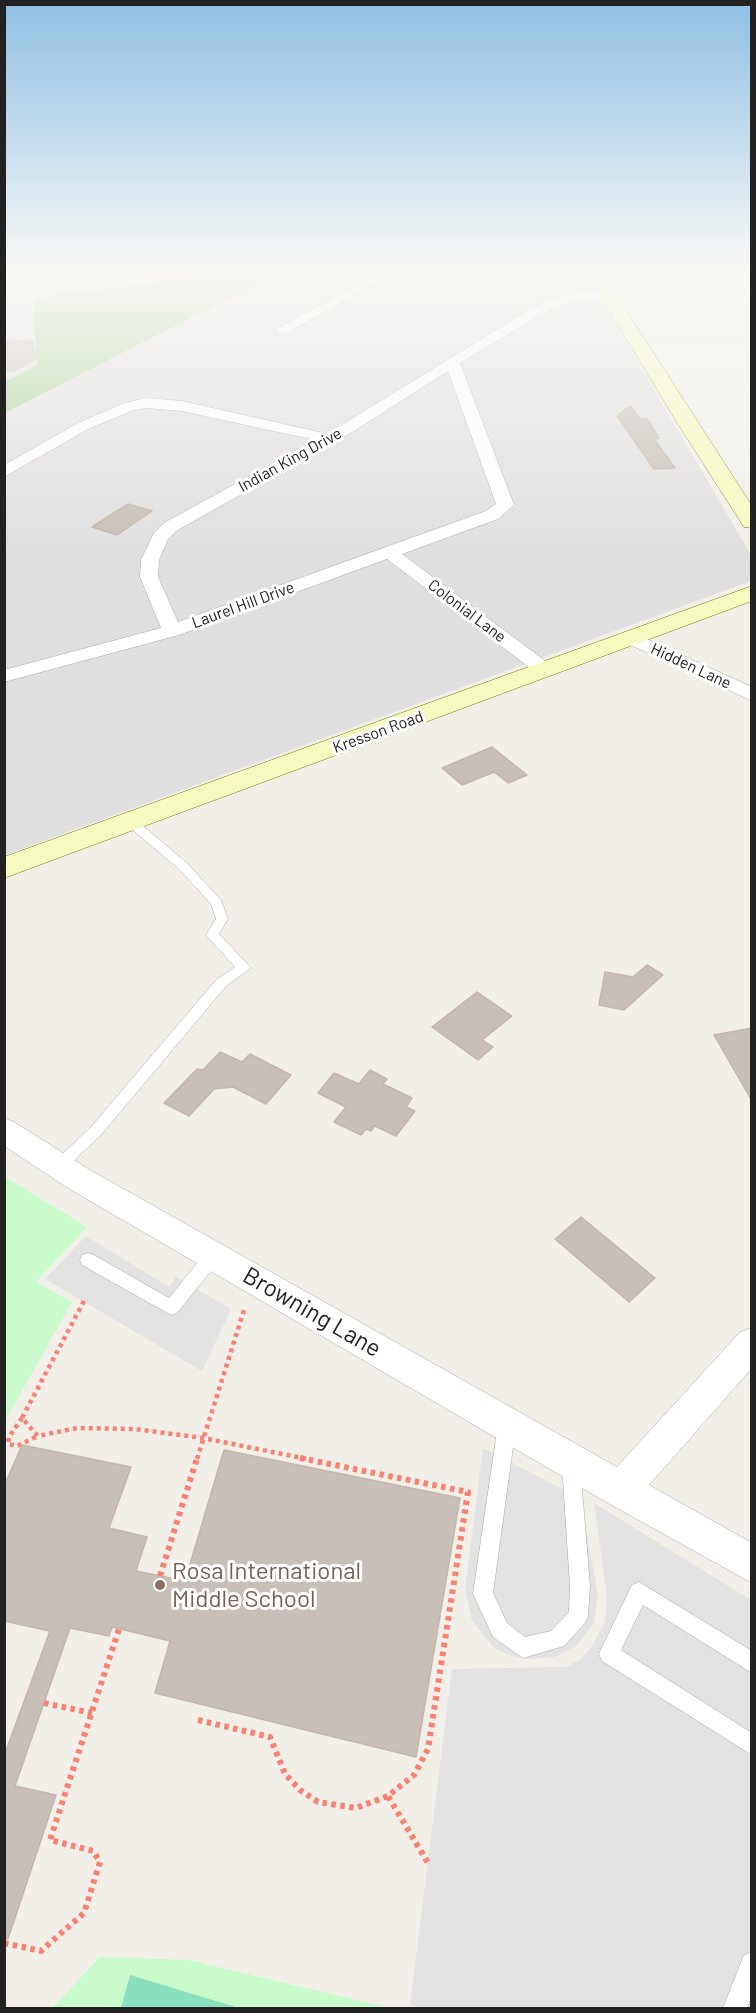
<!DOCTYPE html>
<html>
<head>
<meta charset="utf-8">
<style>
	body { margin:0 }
	#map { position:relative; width:756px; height:2013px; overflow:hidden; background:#f2efe9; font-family:Barlow,sans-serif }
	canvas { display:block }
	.frame { position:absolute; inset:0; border:6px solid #222; pointer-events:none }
</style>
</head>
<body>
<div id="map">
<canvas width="756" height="2013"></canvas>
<div class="frame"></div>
</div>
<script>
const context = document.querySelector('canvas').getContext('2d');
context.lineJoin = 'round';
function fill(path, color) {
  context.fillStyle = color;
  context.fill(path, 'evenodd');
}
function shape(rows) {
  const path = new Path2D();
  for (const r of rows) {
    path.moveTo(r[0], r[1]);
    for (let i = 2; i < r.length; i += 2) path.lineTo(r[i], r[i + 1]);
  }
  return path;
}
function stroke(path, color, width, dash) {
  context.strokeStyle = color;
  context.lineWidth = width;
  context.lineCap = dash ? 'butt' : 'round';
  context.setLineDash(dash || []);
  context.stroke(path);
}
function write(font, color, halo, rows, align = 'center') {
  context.font = font + ' Barlow,sans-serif';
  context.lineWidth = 6;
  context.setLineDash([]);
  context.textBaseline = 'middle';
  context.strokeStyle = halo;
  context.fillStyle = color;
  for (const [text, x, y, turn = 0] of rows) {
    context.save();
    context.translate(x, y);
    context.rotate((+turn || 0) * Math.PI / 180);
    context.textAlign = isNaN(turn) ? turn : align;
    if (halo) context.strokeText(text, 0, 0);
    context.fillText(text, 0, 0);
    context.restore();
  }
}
fill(shape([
	[5,270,191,270,188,278,33,298,37,366,5,382],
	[292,270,584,270,751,555,751,581,5,855,4,413,261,282]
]), '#e0dfdf');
fill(shape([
	[191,270,292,270,261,282,5,413,5,382,37,365,33,298,188,278]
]), '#add19e');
fill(shape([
	[5,1177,87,1227,36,1282,72,1302,5,1421],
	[100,1957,188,1960,390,2008,52,2008]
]), '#c8facc');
fill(shape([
	[130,1975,239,2008,121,2008]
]), '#88e0be');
fill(shape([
	[86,1236,169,1287,176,1277,231,1309,202,1371,45,1279],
	[483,1448,580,1498,598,1595,594,1623,576,1646,555,1657,529,1659,508,1655,493,1647,472,1621,465,1589],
	[594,1503,751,1600,751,2008,421,2008,410,2005,452,1669,566,1667,580,1660,592,1646,605,1622,607,1596]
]), '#e2e2e2');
const building = shape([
	[32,340,36,359,14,371,4,369,4,342,32,340],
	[630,406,640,419,647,419,659,438,654,439,675,468,654,469,617,416,630,406],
	[128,504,152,511,117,535,92,527,128,504],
	[492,747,527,775,508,783,494,772,462,785,442,768,492,747],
	[647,965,663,975,624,1010,599,1005,605,972,633,977,647,965],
	[477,992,512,1016,482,1040,493,1047,478,1060,432,1027,477,992],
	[752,1028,752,1101,714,1035,752,1028],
	[220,1052,242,1062,250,1054,291,1075,266,1104,233,1087,214,1089,189,1116,164,1103,197,1069,203,1070,220,1052],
	[370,1070,387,1079,383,1084,412,1098,406,1107,415,1111,396,1136,375,1126,371,1131,366,1129,361,1135,334,1122,346,1107,318,1093,334,1073,359,1084,370,1070],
	[581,1217,655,1278,629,1302,555,1239,581,1217],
	[22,1445,131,1467,109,1528,147,1537,136,1571,185,1581,224,1450,460,1498,416,1757,155,1693,170,1641,112,1627,109,1636,70,1628,15,1786,56,1795,8,1939,4,1938,4,1756,50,1631,4,1621,4,1486,22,1445]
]);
fill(building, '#c7bfb8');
stroke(building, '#c4b6ab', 1.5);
const lane = shape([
	[132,819,136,820,187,863,221,900,228,919,219,934,251,968,226,986,101,1135,64,1170,59,1172,54,1170,51,1166,54,1162,91,1127,216,980,235,967,206,935,216,919,211,904,179,869,128,826,126,823,132,819],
	[213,1249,219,1251,221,1256,219,1261,177,1313,171,1315,82,1265,80,1260,82,1255,88,1253,94,1255,169,1298,207,1251,213,1249],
	[507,1417,513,1419,516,1425,493,1593,507,1623,525,1637,551,1631,569,1612,570,1586,562,1465,565,1459,571,1456,577,1459,580,1465,590,1586,588,1616,585,1623,564,1646,523,1658,493,1637,473,1594,498,1425,501,1419,507,1417],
	[639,1582,752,1651,752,1673,643,1605,621,1650,752,1733,752,1755,602,1661,599,1654,602,1647,632,1585,639,1582],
	[752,1952,752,1995,747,2008,723,2008,744,1955,752,1952]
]);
const street = shape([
	[4,270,82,270,76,274,35,278,4,276,4,270],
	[384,270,399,270,287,333,282,334,275,330,384,270],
	[607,289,613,293,612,296,571,302,542,314,460,363,514,505,498,519,402,554,552,666,555,670,552,674,538,674,387,559,179,635,4,682,4,670,161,628,140,577,141,560,154,533,164,523,315,440,182,411,146,408,134,410,88,429,4,477,4,465,78,423,125,403,146,398,182,401,327,434,532,308,563,295,607,289],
	[448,371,496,504,486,511,178,622,158,577,159,560,168,539,176,531,354,431,448,371],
	[631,632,752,687,752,701,624,642,621,638,631,632],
	[4,1118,14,1122,90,1170,617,1467,740,1332,752,1328,752,1368,649,1485,752,1543,752,1583,608,1503,68,1188,4,1146,4,1118]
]);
const secondary = shape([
	[585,270,600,270,752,506,752,528,744,527,678,424,585,270],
	[752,586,752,601,4,878,4,857,752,586]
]);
stroke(lane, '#a9a9a9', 1);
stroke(street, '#a9a9a9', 1);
stroke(secondary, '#707d05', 1);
stroke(shape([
	[84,1301,22,1418,38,1436,77,1428,135,1429,203,1438,307,1459],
	[22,1418,9,1437,8,1444,17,1446,38,1436],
	[197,1459,245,1307]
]), '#fa8072', 4.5, [4, 4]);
stroke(shape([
	[300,1458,468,1492,428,1749,414,1775,388,1796,428,1863],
	[160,1576,197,1458],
	[44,1703,92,1713],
	[198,1720,270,1737,285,1774,300,1790,318,1802,356,1808,388,1796],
	[4,1943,41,1951,84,1913,100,1862,93,1851,50,1840,119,1629]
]), '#fa8072', 6, [4.5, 4.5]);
fill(lane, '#fff');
fill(street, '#fff');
fill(secondary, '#f7fabf');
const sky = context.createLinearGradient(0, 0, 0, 552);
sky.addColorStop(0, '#8fc0e4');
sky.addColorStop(0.49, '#f9f8f5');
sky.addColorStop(1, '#f9f8f500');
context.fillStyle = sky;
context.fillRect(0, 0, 756, 552);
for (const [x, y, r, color] of [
	[160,1585,6,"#8d6e63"]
]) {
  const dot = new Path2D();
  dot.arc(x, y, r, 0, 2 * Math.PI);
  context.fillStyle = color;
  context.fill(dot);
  stroke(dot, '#fff', 2);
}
write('16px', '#222', '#fff', [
	["Indian King Drive",290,460,-29],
	["Laurel Hill Drive",243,605,-20],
	["Colonial Lane",467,611,37],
	["Hidden Lane",691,666,25],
	["Kresson Road",378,732,-20]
]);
write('24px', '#222', '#fff', [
	["Browning Lane",312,1312,30]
]);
write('24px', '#785e54', '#fff', [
	["Rosa International",172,1571],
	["Middle School",172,1599]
], 'left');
</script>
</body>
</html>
